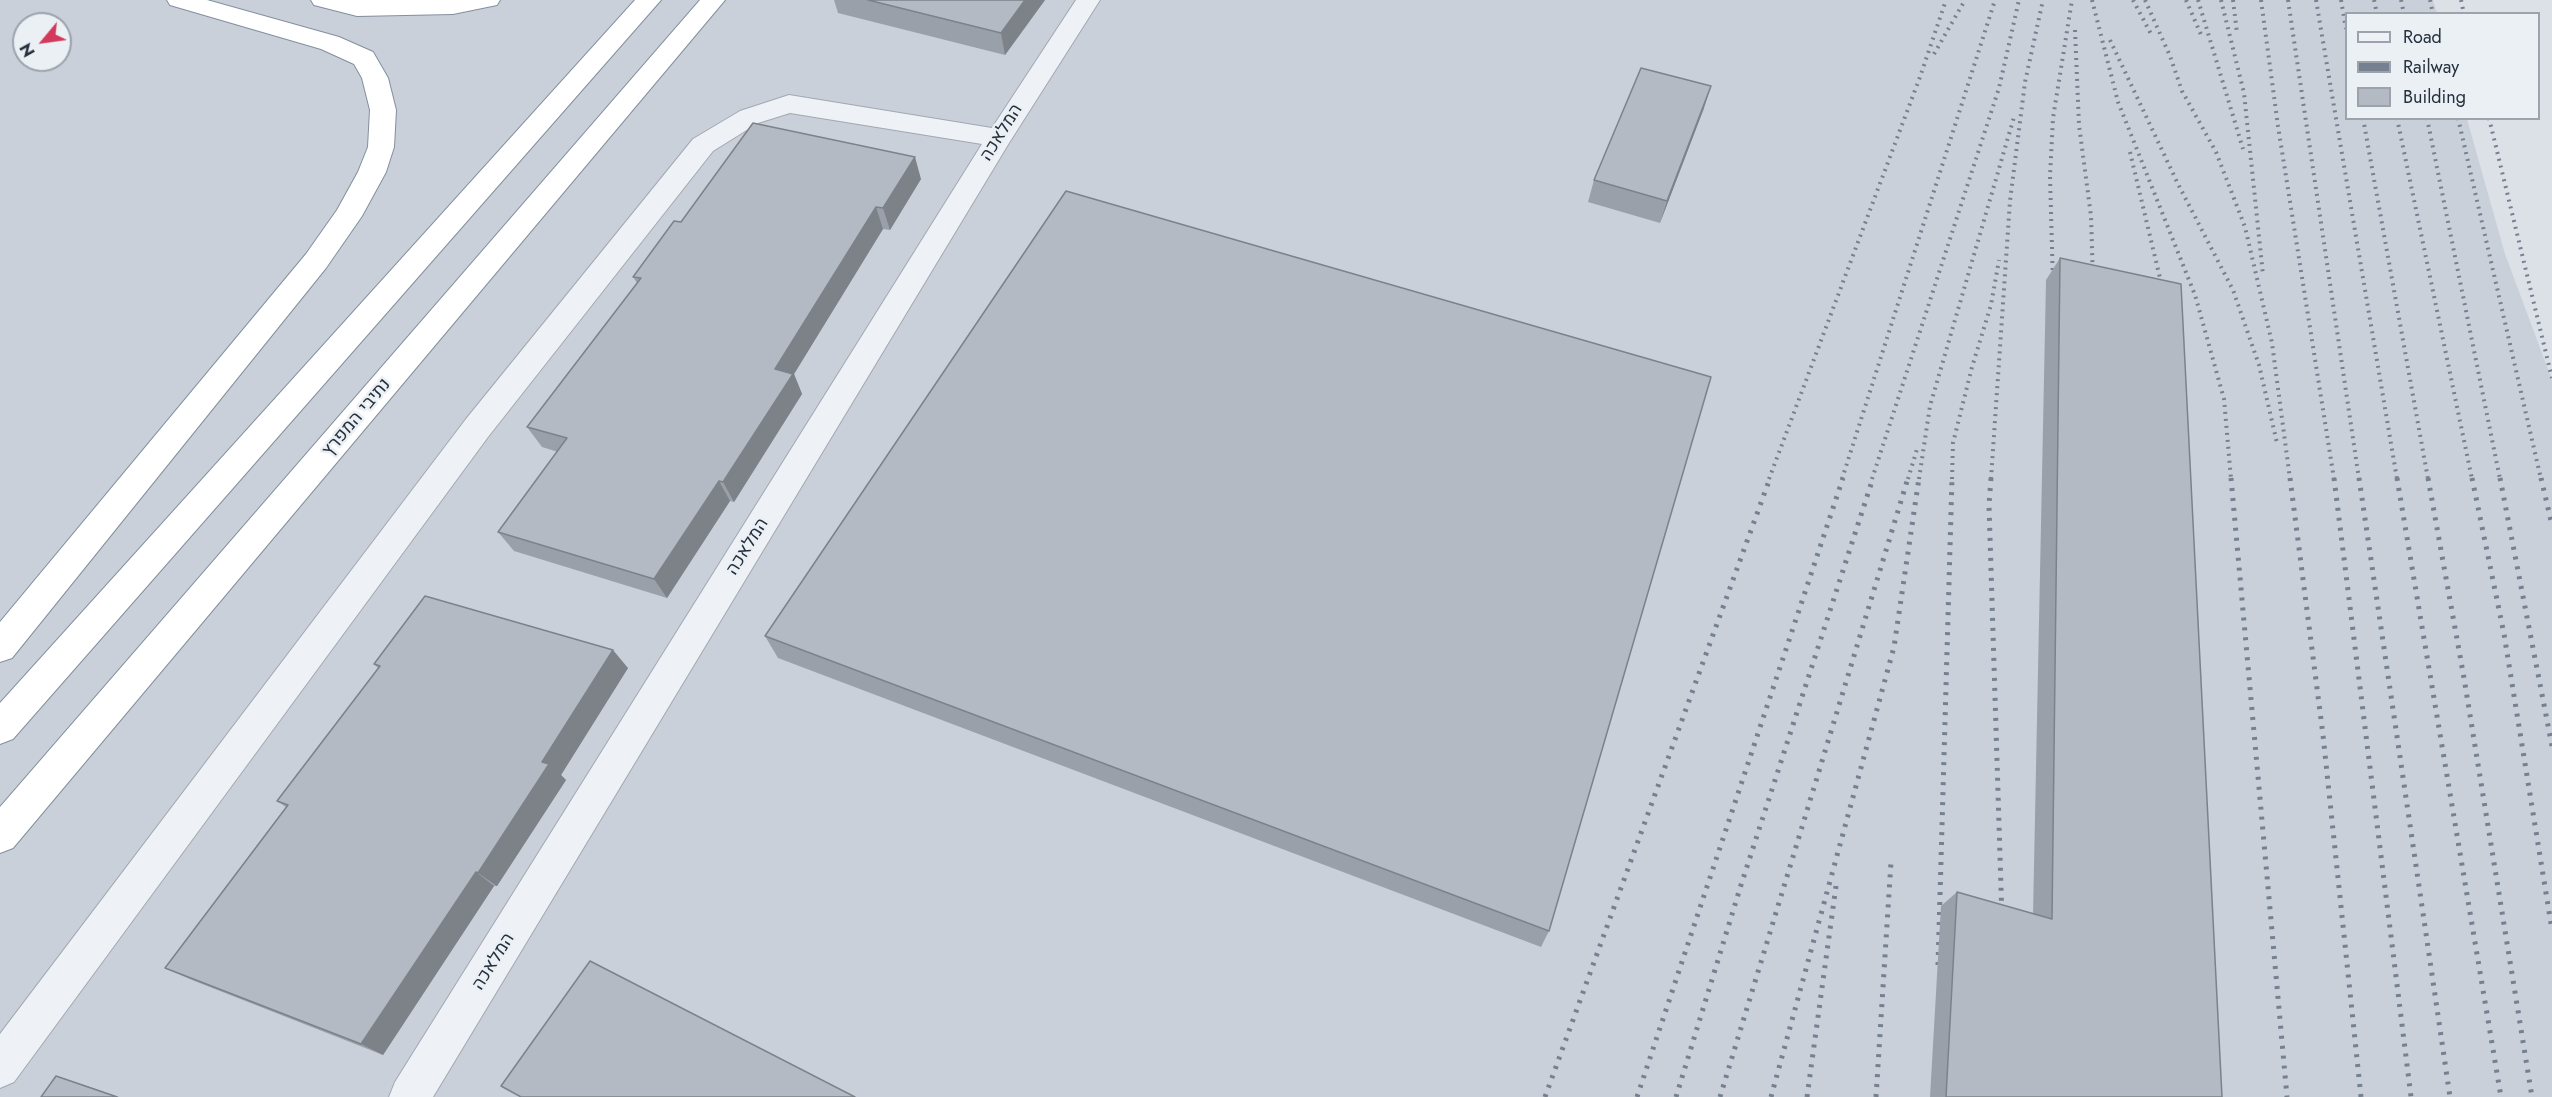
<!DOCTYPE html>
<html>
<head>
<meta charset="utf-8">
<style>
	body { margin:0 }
	#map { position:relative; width:2552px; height:1097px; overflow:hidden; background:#dce1e7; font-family:Jost,sans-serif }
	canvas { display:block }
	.legend { position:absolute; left:2345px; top:12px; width:195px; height:108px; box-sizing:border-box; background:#ebf0f5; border:2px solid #9ca3ac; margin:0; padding:8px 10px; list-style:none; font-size:18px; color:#25303e }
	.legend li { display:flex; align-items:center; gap:12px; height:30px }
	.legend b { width:30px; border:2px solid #9ca3ac }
	.north { position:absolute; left:12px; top:12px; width:60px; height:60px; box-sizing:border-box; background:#ebf0f5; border:2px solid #9ca3ac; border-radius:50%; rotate:241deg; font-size:16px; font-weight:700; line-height:24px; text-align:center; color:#25303e }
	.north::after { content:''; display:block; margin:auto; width:21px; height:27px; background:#d4395c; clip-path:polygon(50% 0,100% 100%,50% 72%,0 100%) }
</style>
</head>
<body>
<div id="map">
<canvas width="2552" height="1097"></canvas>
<ul class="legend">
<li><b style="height:8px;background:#eef1f5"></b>Road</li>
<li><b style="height:8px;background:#758191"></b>Railway</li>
<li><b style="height:16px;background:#b3bac4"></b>Building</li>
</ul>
<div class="north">N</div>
</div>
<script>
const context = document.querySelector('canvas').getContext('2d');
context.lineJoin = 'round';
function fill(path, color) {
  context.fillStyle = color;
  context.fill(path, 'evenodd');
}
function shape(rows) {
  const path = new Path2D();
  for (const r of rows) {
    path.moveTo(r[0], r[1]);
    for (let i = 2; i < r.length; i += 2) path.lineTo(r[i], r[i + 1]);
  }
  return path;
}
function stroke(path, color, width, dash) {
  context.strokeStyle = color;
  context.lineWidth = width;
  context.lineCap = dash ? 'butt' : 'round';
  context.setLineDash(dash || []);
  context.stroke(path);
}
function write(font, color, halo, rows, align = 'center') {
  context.font = font + ' Jost,Heebo,sans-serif';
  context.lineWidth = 5;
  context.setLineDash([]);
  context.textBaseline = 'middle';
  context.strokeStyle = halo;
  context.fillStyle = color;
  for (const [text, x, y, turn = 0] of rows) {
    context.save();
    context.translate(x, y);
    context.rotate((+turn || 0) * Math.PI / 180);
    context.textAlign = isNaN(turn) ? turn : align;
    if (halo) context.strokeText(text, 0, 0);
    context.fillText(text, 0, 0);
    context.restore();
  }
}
fill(shape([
	[0,0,2433,0,2437,13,2346,14,2346,118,2467,119,2505,254,2552,380,2552,1097,0,1097],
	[24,24,60,24,60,60,24,60]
]), '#cad0d9');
const minor = shape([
	[1076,0,1100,0,1009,143,433,1097,389,1097,395,1082,982,144,790,113,758,123,713,151,488,437,14,1082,0,1088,0,1034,466,419,693,139,740,111,789,95,992,128,1076,0]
]);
const highway = shape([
	[167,0,207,0,339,37,373,52,388,78,396,110,394,147,386,172,362,216,326,268,12,658,0,662,0,622,306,254,337,210,358,172,368,147,370,110,362,78,354,64,321,49,170,5,167,0],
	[311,0,500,0,497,5,453,14,357,16,314,5,311,0],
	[635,0,661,0,13,739,0,744,0,703,635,0],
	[700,0,725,0,13,848,0,853,0,807,700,0]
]);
stroke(minor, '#a1a8b1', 2);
stroke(highway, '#838f9e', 2);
fill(minor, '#eef1f5');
fill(highway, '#fff');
stroke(shape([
	[2092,0,2118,102,2195,295,2224,399,2231,479],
	[2133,0,2151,34],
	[2145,0,2170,56,2182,91,2216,152,2245,227,2272,343,2290,479],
	[2186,0,2202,37],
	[2198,0,2243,149],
	[2221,0,2244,93,2263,275],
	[2233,0,2237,33],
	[2261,0,2278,126,2334,479],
	[2288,0,2359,479],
	[2316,0,2397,479],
	[2341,0,2346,29],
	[2374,0,2377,14],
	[2401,0,2404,14],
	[2430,0,2433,14],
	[2461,0,2464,14],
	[2075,30,2079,125,2091,216,2093,281],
	[2110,40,2178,184,2233,290,2259,365,2277,443],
	[1934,54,1965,0],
	[2363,118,2428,479],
	[2397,118,2472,479],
	[2427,118,2500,479],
	[2458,118,2541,479],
	[2489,118,2552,378],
	[2130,152,2164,295],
	[2053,284,2050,176,2053,118,2072,0],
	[1769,479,1920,77,1946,0],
	[1842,479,1995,0],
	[1872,479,1999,88,2019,0],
	[1908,479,1917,449],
	[1919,479,1930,406,2014,117],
	[1952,479,1953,443,1972,367,1991,305,1999,260],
	[1991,479,2010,201,2025,82,2043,0]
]), '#758191', 4, [2, 5]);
stroke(shape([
	[1991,478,1989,505,2002,920],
	[2231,478,2287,1097],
	[2290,478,2323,735,2361,1097],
	[2334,478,2411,1097],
	[2359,478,2450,1097],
	[2397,478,2501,1097],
	[2428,478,2464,678,2532,1097],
	[2472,478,2504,634,2552,930],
	[2500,478,2552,746],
	[2541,478,2552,525],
	[1938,965,1952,478],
	[1545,1097,1770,478],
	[1637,1097,1843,478],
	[1676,1097,1741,885,1873,478],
	[1720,1097,1908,478],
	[1771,1097,1894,647,1919,478],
	[1807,1097,1836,886],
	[1876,1097,1891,862]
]), '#758191', 5, [3, 7]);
fill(shape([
	[834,0,1045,0,1005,55,838,13],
	[1704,108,1660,223,1588,202,1594,180],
	[921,179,890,230,883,229,794,374,802,394,734,502,730,501,667,598,514,551,498,532,558,452,542,447,527,427,637,283,633,277,681,222],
	[2060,258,2222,1097,1930,1097,1941,906,1957,892,2033,914,2046,280],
	[765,636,1549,931,1541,947,778,658],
	[374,664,628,668,561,775,566,780,497,886,494,886,383,1055,192,980,165,968,286,807,277,801,378,668]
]), '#9aa0a9');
fill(shape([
	[1025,0,1045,0,1005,55,1001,33],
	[1711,86,1704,108,1660,223,1667,201],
	[915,157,921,179,890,230,883,208],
	[876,207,883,229,794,374,802,394,734,502,723,482,775,369],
	[719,481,730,501,667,598,654,579],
	[613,650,628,668,561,775,566,780,497,886,478,873,542,762],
	[476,872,494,886,383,1055,361,1044],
	[56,1076,87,1086,119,1097,117,1097]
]), '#7d8289');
const building = shape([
	[868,0,1025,0,1001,33,868,0],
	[1641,68,1711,86,1667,201,1594,180,1641,68],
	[753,123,915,157,883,208,876,207,775,369,793,374,723,482,719,481,654,579,498,532,567,438,527,427,641,278,633,277,674,221,681,222,753,123],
	[1066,191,1711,377,1549,931,765,636,1066,191],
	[2060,258,2181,284,2222,1097,1946,1097,1957,892,2052,919,2060,258],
	[425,596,613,650,542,762,549,764,478,873,476,872,361,1044,165,968,288,805,277,801,380,666,374,664,425,596],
	[590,961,855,1097,521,1097,501,1086,590,961],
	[56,1076,117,1097,41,1097,56,1076]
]);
fill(building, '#b3bac4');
stroke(building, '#7d8289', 1.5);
write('18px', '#25303e', '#ebf0f5', [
	["המלאכה",1002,133,-58],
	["נתיבי המפרץ",357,418,-50],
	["המלאכה",748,547,-58],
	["המלאכה",494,962,-58]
]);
</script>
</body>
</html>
